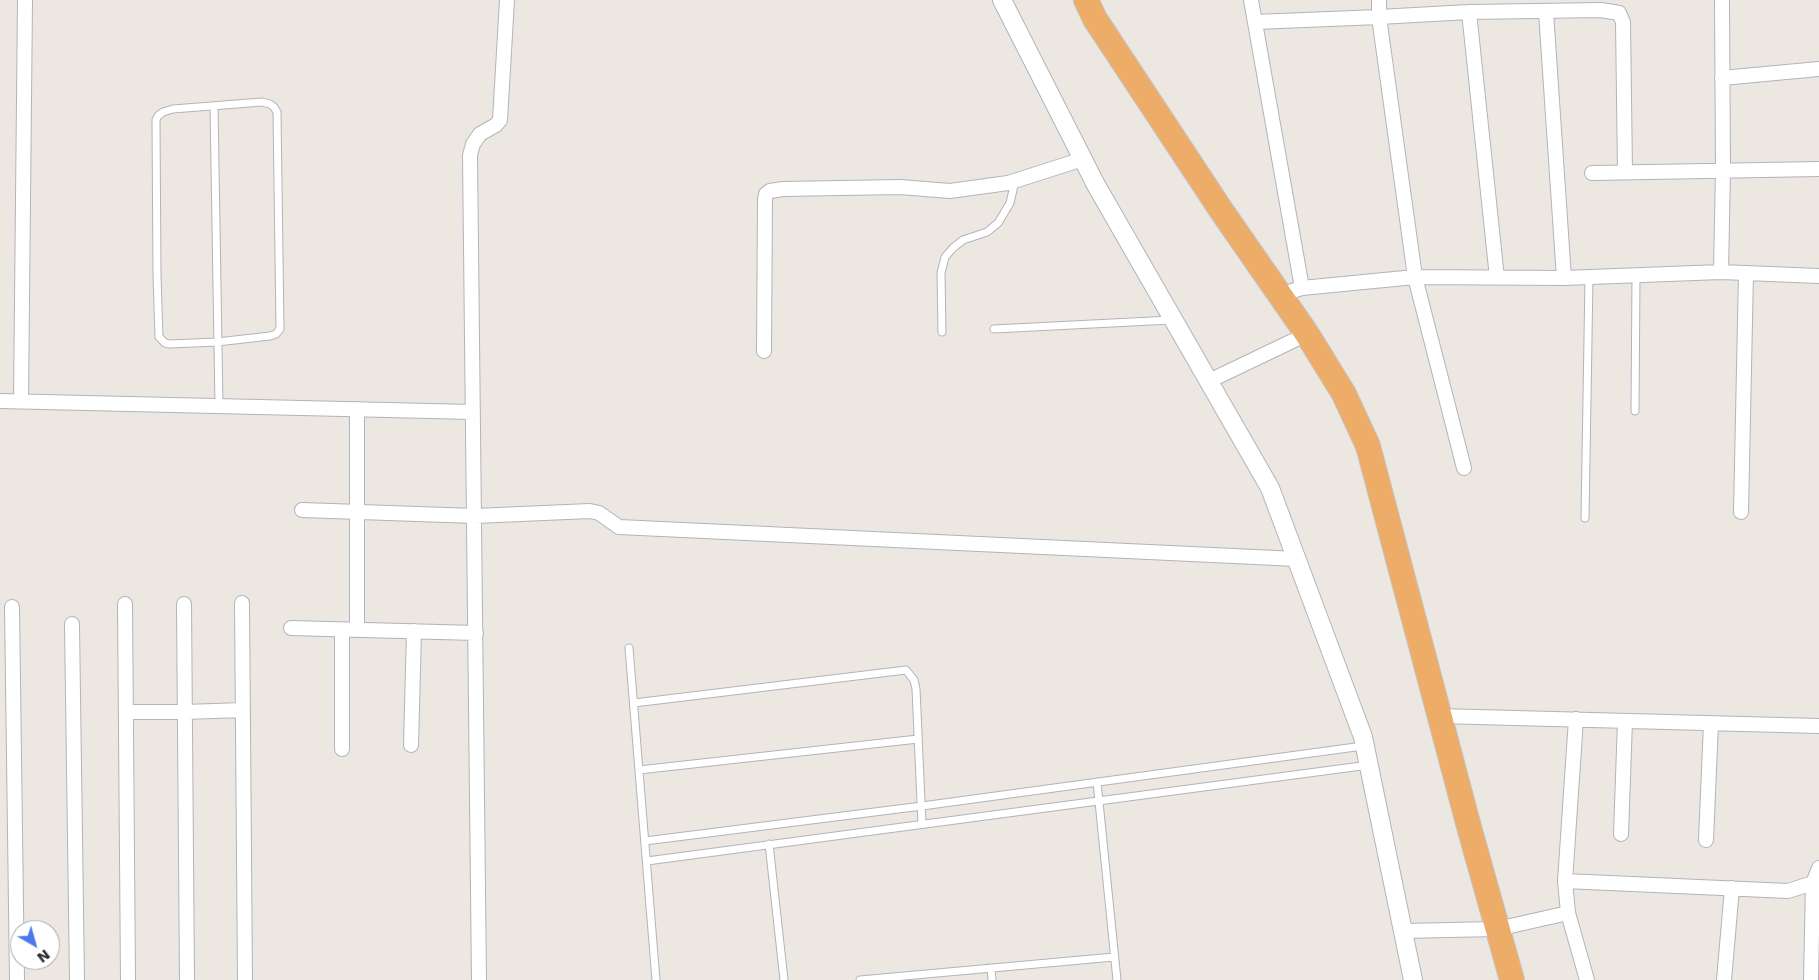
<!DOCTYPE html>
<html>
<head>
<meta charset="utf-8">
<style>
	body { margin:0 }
	#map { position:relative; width:1819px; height:980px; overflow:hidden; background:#ede7e1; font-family:"DejaVu Sans",sans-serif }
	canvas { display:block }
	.north { position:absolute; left:10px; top:920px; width:50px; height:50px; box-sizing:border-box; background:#fff; border:1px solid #ababab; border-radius:50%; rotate:142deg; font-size:14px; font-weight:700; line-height:20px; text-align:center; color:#2d2d2d }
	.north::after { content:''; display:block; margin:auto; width:18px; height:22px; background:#4e78ee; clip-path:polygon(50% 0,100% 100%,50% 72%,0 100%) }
</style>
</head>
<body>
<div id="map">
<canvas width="1819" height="980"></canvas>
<div class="north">N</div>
</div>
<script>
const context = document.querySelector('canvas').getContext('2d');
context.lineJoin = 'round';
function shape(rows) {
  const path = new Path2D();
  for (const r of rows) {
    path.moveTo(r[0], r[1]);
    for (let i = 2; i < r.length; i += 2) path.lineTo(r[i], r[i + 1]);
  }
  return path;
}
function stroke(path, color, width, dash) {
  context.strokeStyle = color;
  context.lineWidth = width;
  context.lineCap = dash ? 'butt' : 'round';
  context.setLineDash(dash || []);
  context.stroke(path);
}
const service = shape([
	[262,102,270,104,274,107,277,112,280,329,276,334,270,336,217,342,169,344,165,343,159,337,157,275,156,120,158,116,163,112,173,109,262,102],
	[214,106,219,406],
	[994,329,1171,320],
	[942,332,941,273,945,257,953,248,963,240,987,232,998,223,1010,203,1015,181],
	[1635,411,1636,276],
	[1585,518,1589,278],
	[629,648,656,980],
	[634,703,906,670,914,680,916,689,922,824],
	[639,770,918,739],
	[1097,782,1117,980],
	[645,841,922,806,1363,746],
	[769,844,784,980],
	[647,861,1369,765],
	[991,968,992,980],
	[860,980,1114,957]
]);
const minor = shape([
	[1251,0,1302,288],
	[1469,12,1497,278],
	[1546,12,1564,278],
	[1255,22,1379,17,1379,0],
	[1722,78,1819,69],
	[1592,173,1819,169],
	[1721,272,1723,170,1722,0],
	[1279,295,1302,288,1415,277,1564,278,1721,272,1819,276],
	[764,351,765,199,766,194,770,191,783,189,900,187,950,191,1008,183,1083,159],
	[1209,381,1307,334],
	[0,401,473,412],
	[21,401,25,0],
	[1464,468,1415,277,1379,17,1469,12,1601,10,1619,13,1623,22,1625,172],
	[302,510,475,516,590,511,599,513,619,527,1297,559],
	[1741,512,1746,273],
	[242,603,245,980],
	[125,604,128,980],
	[184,604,187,980],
	[12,607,17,980],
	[72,624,77,980],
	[291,628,476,633],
	[342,630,342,749],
	[357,630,357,409],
	[126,712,185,712,243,710],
	[1439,716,1819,726],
	[411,745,414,631],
	[1621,834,1625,721],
	[1706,840,1711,723],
	[1565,881,1576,719],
	[1403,931,1497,929,1568,913],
	[479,980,470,155,473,144,480,134,496,125,500,120,507,0],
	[1587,980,1568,913,1565,881,1788,891,1813,883,1819,868],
	[1724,980,1732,888],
	[1811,980,1813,883]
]);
const tertiary = shape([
	[1002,0,1096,185,1270,488,1363,737,1413,980]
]);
const trunk = shape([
	[1086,0,1095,19,1221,210,1307,334,1344,394,1368,446,1469,827,1512,980]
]);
stroke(service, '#b1b4bc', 9);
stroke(minor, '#b1b4bc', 16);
stroke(tertiary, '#b1b4bc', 20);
stroke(trunk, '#c4c4c4', 26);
stroke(service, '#fff', 7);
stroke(minor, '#fff', 14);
stroke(tertiary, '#fff', 18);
stroke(trunk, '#eeac69', 24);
</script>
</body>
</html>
